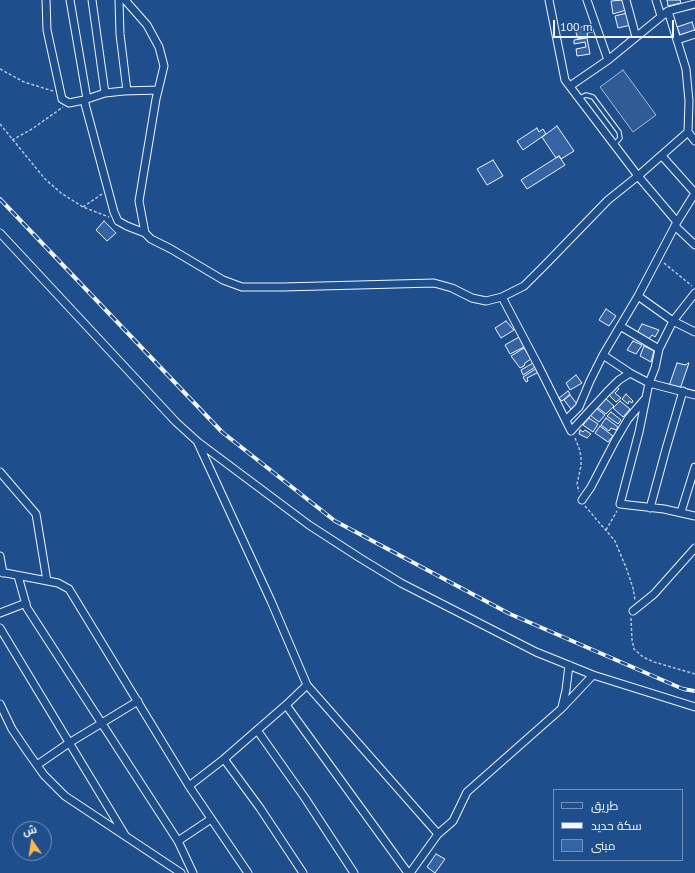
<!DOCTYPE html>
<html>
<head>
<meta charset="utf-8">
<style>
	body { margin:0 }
	#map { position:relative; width:695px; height:873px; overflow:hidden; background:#1f4e8c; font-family:"PT Sans",Cairo,sans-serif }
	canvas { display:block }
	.legend { position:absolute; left:553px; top:789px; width:130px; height:72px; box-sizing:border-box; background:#1f4e8c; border:1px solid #7391ba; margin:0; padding:5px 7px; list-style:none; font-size:12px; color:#f2f6ff }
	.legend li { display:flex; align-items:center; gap:8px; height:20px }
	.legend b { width:20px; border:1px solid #7391ba }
	.north { position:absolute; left:12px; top:821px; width:40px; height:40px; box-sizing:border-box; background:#1f4e8c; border:1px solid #7391ba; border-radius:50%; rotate:347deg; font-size:11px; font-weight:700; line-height:16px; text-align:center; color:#f2f6ff }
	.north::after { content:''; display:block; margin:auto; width:14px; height:18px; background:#ffb74d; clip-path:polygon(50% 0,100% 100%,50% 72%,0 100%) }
	.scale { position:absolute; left:553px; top:20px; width:121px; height:18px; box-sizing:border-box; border:2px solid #f2f6ff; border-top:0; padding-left:5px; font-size:12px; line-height:14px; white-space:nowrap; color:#f2f6ff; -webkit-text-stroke:3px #1f4e8c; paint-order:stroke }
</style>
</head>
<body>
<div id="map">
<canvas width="695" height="873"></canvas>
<ul class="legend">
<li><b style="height:5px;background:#1f4e8c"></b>طريق</li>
<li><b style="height:5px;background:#f2f6ff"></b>سكة حديد</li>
<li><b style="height:11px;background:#3563a3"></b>مبنى</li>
</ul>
<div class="north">ش</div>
<div class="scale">100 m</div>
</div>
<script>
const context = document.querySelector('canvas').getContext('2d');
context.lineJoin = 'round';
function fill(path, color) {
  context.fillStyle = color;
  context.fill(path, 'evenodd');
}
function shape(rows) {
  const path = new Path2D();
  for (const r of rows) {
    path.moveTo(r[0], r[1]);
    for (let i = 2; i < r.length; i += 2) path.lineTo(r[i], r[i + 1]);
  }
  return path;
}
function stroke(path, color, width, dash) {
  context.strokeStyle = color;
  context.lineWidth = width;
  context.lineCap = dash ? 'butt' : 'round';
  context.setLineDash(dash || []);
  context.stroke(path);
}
const built = shape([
	[623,70,656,115,633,132,600,87,623,70]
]);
fill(built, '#305b95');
stroke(built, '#a8bbd7', 1);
const building = shape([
	[623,0,626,10,613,14,611,1,623,0],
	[667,0,680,0,681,3,668,6,667,0],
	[627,13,631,25,618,28,615,16,627,13],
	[692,22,695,31,680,35,677,27,692,22],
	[591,24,593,32,587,33,588,37,578,39,575,29,591,24],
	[587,38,590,54,577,56,576,49,586,47,585,42,574,44,574,40,587,38],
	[557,126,574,151,561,159,559,156,556,158,542,137,557,126],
	[537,128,539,132,543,129,546,134,523,150,517,141,537,128],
	[559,156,565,165,527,189,521,180,559,156],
	[493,160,503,176,487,185,477,169,493,160],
	[104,221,116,233,107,241,96,230,104,221],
	[606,309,616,316,609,326,599,320,606,309],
	[506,321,514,330,501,338,495,328,506,321],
	[642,324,659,330,655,337,652,335,648,340,637,333,642,324],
	[519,337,524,347,510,354,505,345,519,337],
	[633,341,642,345,636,354,627,350,633,341],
	[644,346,654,351,651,362,640,356,644,346],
	[524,348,531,359,525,363,524,366,520,368,511,356,524,348],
	[533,363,535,367,523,375,521,370,533,363],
	[677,363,686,365,688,363,689,363,680,389,669,386,677,363],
	[537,368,539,372,527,378,528,381,526,382,523,377,537,368],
	[576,375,582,383,570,390,566,383,576,375],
	[617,387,619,389,615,393,621,398,616,402,609,395,617,387],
	[568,391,570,394,562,401,559,398,568,391],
	[626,394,633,401,632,403,629,401,628,404,622,399,626,394],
	[570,395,577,404,571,409,564,400,570,395],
	[605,398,614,406,606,414,597,407,605,398],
	[620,401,630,409,623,417,613,408,620,401],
	[596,408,605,415,599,422,590,415,596,408],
	[611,412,621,420,618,424,607,416,611,412],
	[589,418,598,424,593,432,583,425,589,418],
	[606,418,618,427,616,430,611,428,609,431,601,425,606,418],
	[600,426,613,436,608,442,595,433,600,426],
	[580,430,583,432,585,430,591,434,587,438,579,434,580,430],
	[436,854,445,859,435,873,427,867,436,854]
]);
fill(building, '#3563a3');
stroke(building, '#f2f6ff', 1);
const lane = shape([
	[579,98,586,95,593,97,619,132,620,138,614,145]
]);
const street = shape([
	[46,0,47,30,62,99,69,103,84,100],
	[70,0,87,99],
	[92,0,105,93],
	[119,0,120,34,127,91],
	[125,0,147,25,159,47,164,66,156,99,139,201,145,233,151,239,171,249,223,280,242,287,283,287,434,283,452,288,472,298,486,301,502,297,524,286,545,265,608,200,638,176,688,132],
	[549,0,565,80,638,176,677,222],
	[587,0,608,60],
	[626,0,636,37],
	[656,0,661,16],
	[668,11,686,69,689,101,688,132,695,141],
	[677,40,695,34],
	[570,86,608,60,668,11,695,4],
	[662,156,695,193],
	[675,226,695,245],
	[0,233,176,422,198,442,309,525,360,558,401,583,536,652,593,675,695,707],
	[145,233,127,226,118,221,114,212,84,100,105,93,124,91,158,90],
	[695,293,673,321,659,349,655,368,649,383,639,432,620,504,664,509,695,516],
	[638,296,673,321,695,332],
	[502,297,539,367,571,431,607,392,619,380,630,373],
	[620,326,659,349],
	[603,355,630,373,649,383,695,395],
	[566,420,579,407,590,381,603,355,638,296,677,222,695,193],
	[198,443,271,601,307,685,438,834],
	[0,472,36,514,47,581],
	[582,500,591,487,615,441,628,419,645,399],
	[650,508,666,449,683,391],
	[681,512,695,467],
	[0,556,3,573],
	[0,572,58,583,69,589,189,786,248,873],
	[18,576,27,608,178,841,193,873],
	[633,611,654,594,695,548],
	[0,613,26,603],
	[0,628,125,835],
	[0,704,12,729,29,754,44,775,65,796,181,873],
	[286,705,307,685],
	[562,707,566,690,569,665],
	[257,730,305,798,354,873],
	[37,765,69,743,138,701],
	[189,786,224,759],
	[178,841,211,819],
	[303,873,260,808,224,759,286,705,408,873],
	[410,873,438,834,453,821,467,792,561,709,593,675]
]);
stroke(lane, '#f2f6ff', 5.5);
stroke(street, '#f2f6ff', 9);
stroke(shape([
	[0,69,24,82,53,91],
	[0,124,45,179,61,193,83,207,109,217],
	[12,140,32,129,63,107],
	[83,207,102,194],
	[664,263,692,286],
	[575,438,579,448,581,456,581,466,577,484,579,492],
	[585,506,615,541,627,570,633,588,635,600],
	[606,530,617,511],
	[631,618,632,640,634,649,643,657,654,662,695,674]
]), '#b3c4dc', 1.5, [3, 2]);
stroke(lane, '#1f4e8c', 3.5);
stroke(street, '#1f4e8c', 7);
const rail = shape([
	[0,199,222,432,335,521,510,614,683,689,695,691]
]);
stroke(rail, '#f2f6ff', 4);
stroke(rail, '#1f4e8c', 2.5, [8]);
</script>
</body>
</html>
